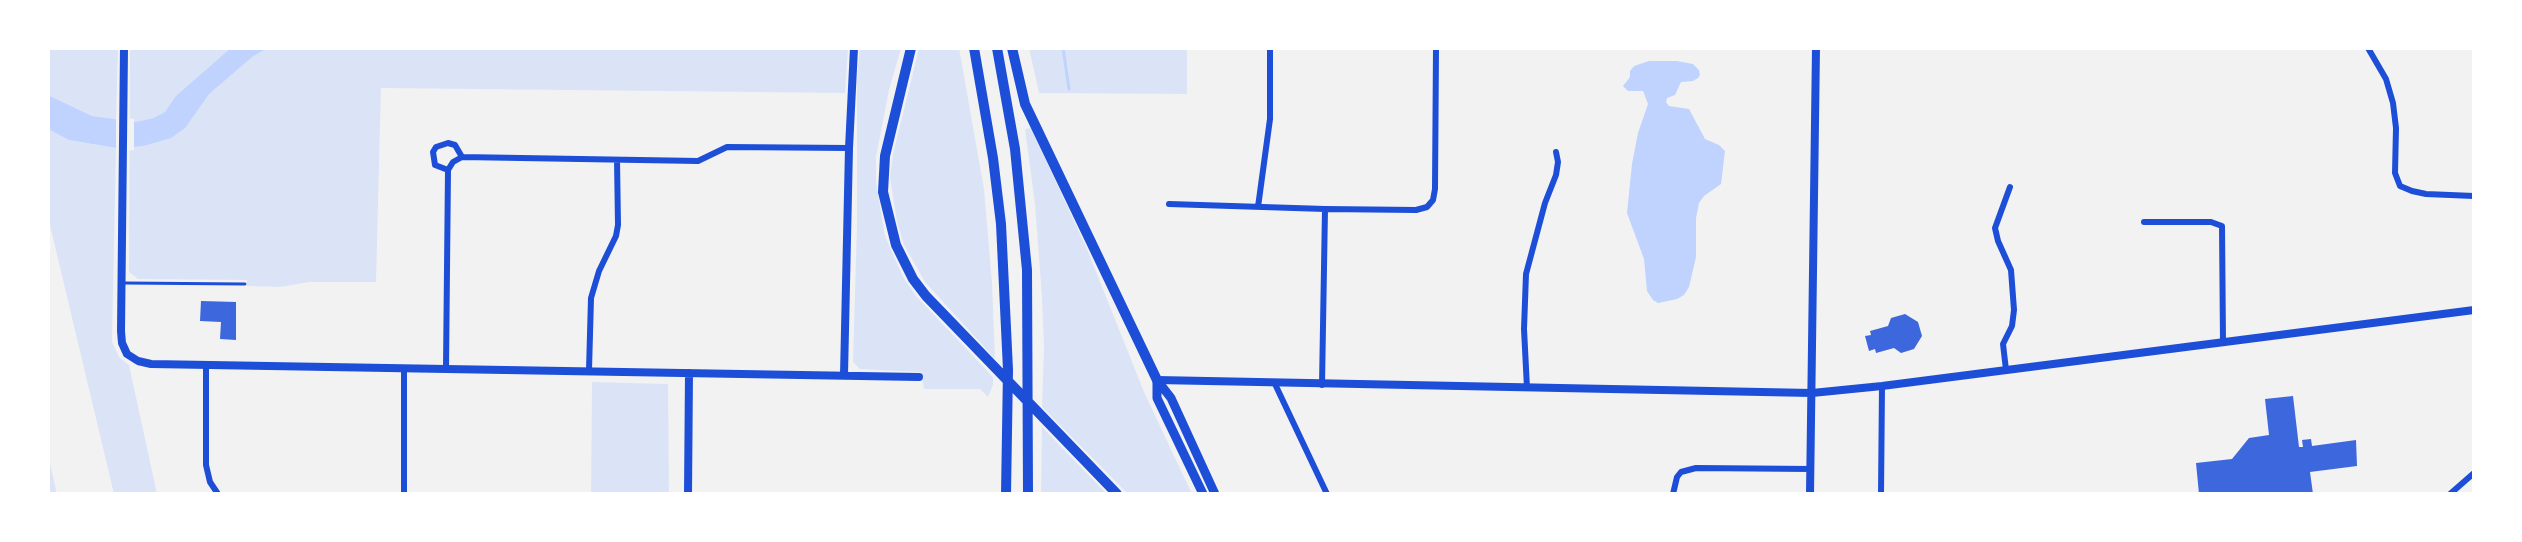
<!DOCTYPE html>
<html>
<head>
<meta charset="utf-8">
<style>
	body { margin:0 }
	#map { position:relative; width:2522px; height:542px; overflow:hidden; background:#f2f2f2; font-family:"Alegreya Sans",sans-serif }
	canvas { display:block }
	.frame { position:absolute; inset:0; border:50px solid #fff; pointer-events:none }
</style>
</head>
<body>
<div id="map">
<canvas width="2522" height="542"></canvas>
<div class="frame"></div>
</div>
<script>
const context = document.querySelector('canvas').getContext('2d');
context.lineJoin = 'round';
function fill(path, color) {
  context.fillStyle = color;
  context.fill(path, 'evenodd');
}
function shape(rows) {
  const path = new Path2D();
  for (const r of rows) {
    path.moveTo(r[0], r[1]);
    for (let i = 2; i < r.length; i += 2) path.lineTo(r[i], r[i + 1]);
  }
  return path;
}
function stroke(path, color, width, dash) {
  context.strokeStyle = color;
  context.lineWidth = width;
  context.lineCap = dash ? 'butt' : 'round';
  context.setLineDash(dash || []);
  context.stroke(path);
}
fill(shape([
	[48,48,118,48,116,120,92,116,48,95],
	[130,48,848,48,845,93,381,88,376,282,309,282,280,287,247,286,247,280,138,279,129,272],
	[860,48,901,48,889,90,876,157,876,183,885,236,903,277,917,297,993,377,993,385,988,397,980,389,924,389,921,372,860,369,853,362,857,225,857,77],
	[919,48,959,48,984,189,992,283,995,359,925,282,904,245,897,222,890,177,893,154],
	[1029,48,1187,48,1187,94,1039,93],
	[1031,128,1087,249,1144,392,1192,494,1128,494,1042,407,1044,347,1042,298,1035,204,1025,129],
	[48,129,69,140,116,148,112,342,119,357,129,365,157,494,114,494,48,217],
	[592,382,668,384,669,494,591,494],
	[1042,427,1107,494,1041,494],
	[48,455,57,494,48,494]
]), '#dbe4f7');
fill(shape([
	[231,48,267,48,252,57,209,94,185,128,171,138,143,146,116,148,69,140,48,129,48,95,92,116,136,122,154,118,165,112,176,96],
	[1649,61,1677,61,1693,64,1699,70,1700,75,1698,78,1693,81,1681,82,1675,95,1667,98,1666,102,1669,106,1689,109,1705,139,1719,145,1725,151,1721,184,1704,196,1699,203,1696,218,1696,257,1689,287,1684,295,1677,299,1658,303,1653,300,1647,291,1644,259,1627,213,1632,164,1638,133,1648,104,1643,91,1628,91,1623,86,1630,77,1630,71,1634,66]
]), '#bfd3fe');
fill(shape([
	[116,117,134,119,134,150,116,151]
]), '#f2f2f2');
stroke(shape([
	[1063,48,1069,89]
]), '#bfd3fe', 3);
fill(shape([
	[201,301,236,302,236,340,220,339,221,322,200,321],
	[1905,314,1918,322,1922,336,1914,349,1901,353,1894,348,1876,353,1875,349,1869,351,1865,336,1871,335,1870,331,1888,326,1891,318],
	[2293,396,2299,447,2303,447,2302,440,2311,439,2312,446,2356,440,2357,466,2310,472,2313,494,2199,494,2196,463,2232,459,2249,438,2269,435,2265,399]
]), '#3d67dc');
stroke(shape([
	[124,283,245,284]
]), '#1d4ed8', 3);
stroke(shape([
	[2368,48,2386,79,2393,103,2396,128,2395,173,2400,186,2412,191,2426,194,2474,196],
	[448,170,435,165,433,152,436,147,448,143,455,145,462,157],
	[1169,204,1325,209,1416,210,1427,207,1433,200,1435,189,1436,48],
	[1258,207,1270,119,1270,48],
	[2144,222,2211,222,2222,226,2223,342],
	[206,365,206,465,210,482,218,494],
	[446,368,448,170,453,162,462,157,698,161,727,147,849,148],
	[589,370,591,298,599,271,616,236,618,225,617,160],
	[2006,370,2003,344,2012,326,2014,310,2011,270,1998,241,1995,228,2010,187],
	[1275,384,1327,494],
	[1322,385,1325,209],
	[1527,388,1524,329,1526,274,1545,203,1556,175,1558,162,1556,152],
	[404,494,404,368],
	[1673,494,1677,477,1681,472,1696,468,1811,469],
	[1881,494,1882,386],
	[2450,494,2474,473]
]), '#1d4ed8', 6);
stroke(shape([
	[124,48,121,331,122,343,127,354,138,361,151,364,919,377],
	[844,375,849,148,854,48],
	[1157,380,1812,393,1882,386,2474,310],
	[688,494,689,373],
	[1810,494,1816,48]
]), '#1d4ed8', 8);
stroke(shape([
	[1157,380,1171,398,1215,494],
	[1157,380,1157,398,1203,494]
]), '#1d4ed8', 9);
stroke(shape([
	[911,48,885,156,883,192,896,245,913,279,926,296,1117,494],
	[974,48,993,158,1001,224,1008,370,1006,494],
	[997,48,1015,149,1027,270,1028,494],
	[1012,48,1025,104,1157,380]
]), '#1d4ed8', 10);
</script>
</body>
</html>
